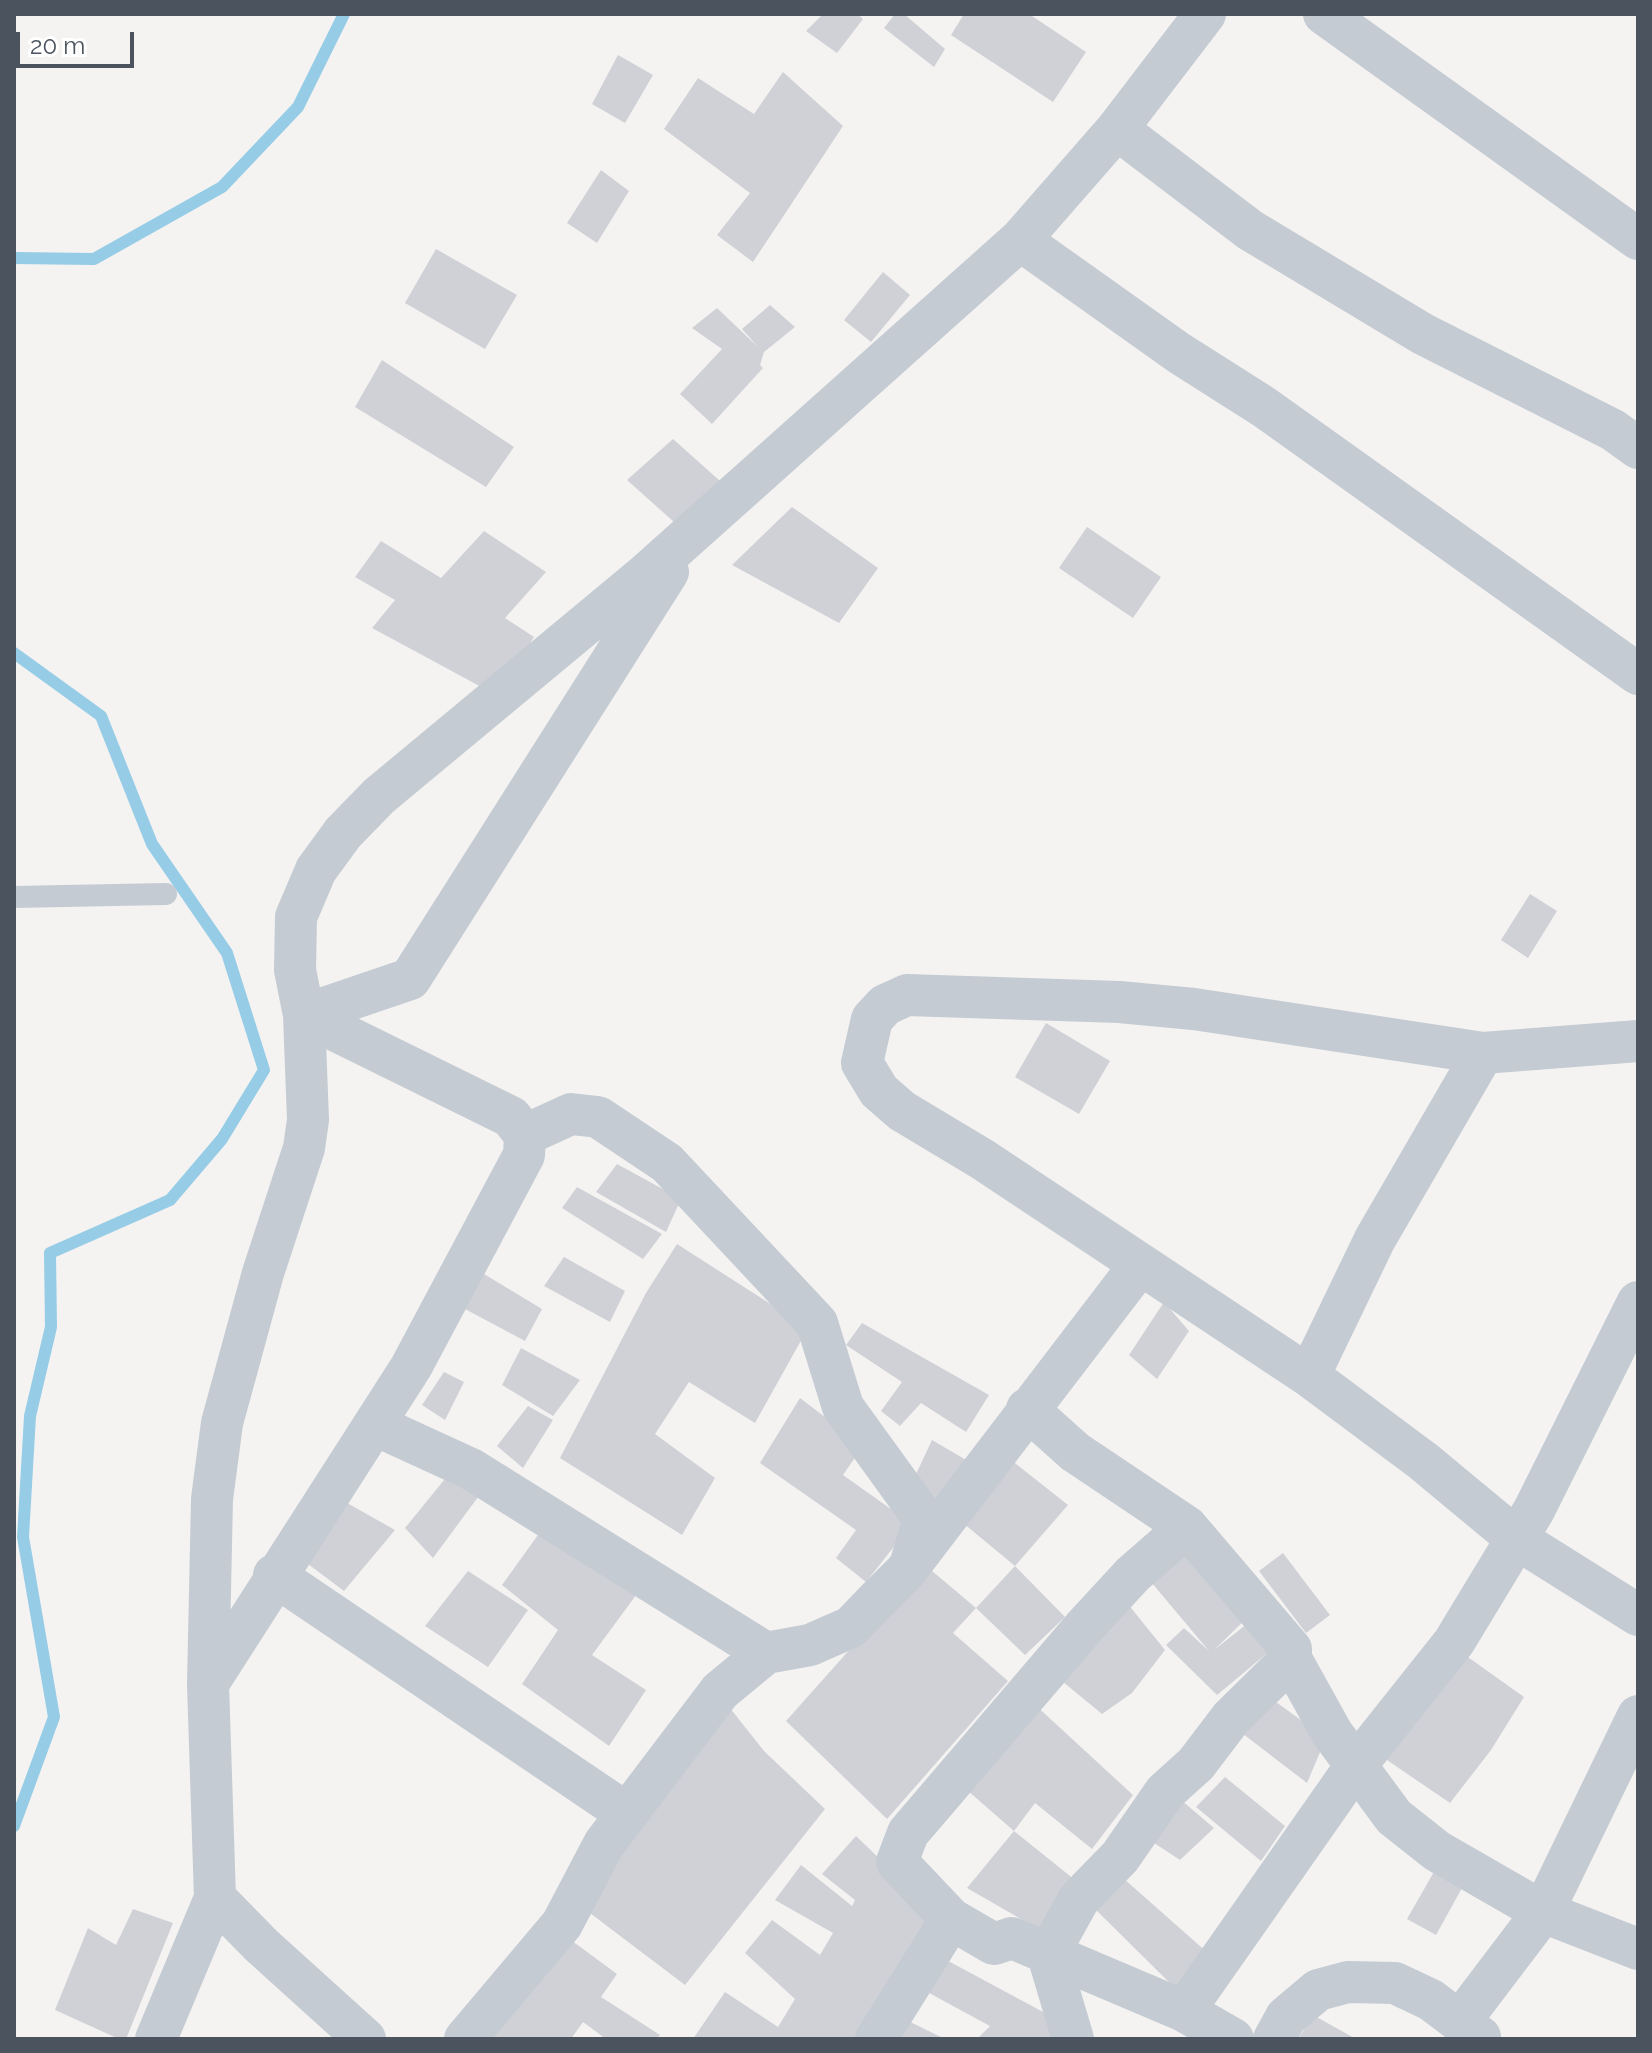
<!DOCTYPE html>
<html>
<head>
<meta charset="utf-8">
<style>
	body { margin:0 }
	#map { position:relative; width:1652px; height:2053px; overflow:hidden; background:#f4f3f2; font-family:Raleway,sans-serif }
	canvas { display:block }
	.frame { position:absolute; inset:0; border:16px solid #4b535e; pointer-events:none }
	.scale { position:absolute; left:16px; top:32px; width:118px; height:36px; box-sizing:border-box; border:4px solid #4b535e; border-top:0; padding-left:10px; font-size:24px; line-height:28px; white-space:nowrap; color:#4b535e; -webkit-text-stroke:6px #fff; paint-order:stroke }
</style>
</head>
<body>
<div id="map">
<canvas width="1652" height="2053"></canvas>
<div class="frame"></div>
<div class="scale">20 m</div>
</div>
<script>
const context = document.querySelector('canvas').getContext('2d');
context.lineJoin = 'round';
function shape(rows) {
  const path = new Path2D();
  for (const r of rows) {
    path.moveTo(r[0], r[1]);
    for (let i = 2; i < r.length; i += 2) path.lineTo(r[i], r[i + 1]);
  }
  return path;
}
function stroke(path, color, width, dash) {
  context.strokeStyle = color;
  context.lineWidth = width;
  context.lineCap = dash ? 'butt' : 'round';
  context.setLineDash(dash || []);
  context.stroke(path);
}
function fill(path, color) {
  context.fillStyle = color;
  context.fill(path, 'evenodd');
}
stroke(shape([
	[14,258,94,259,222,187,298,107,344,14],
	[14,653,101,716,152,844,227,953,264,1070,222,1139,170,1200,50,1253,51,1327,30,1416,23,1537,54,1717,14,1826]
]), '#96cce6', 12);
fill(shape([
	[823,14,857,14,863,19,837,53,806,31],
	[895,14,904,14,945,49,934,67,884,28],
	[964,14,1029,14,1086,52,1053,102,951,35],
	[618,55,653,75,625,123,592,104],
	[783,72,843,126,753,262,717,235,750,193,664,129,698,78,754,114],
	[601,170,629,191,597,243,567,223],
	[436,249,517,295,485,349,405,303],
	[883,272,910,295,871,342,844,320],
	[770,305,795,327,764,352,760,365,763,368,712,424,680,394,722,349,692,328,717,308,758,347,742,329],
	[382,360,514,447,486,487,355,407],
	[673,439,729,489,684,531,627,480],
	[792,507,878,568,839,623,732,565],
	[1087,527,1161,577,1133,618,1059,568],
	[484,531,546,572,505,618,534,637,498,696,372,628,395,600,355,577,381,541,441,578],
	[1530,894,1557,911,1528,958,1501,940],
	[1046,1023,1110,1061,1079,1114,1015,1077],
	[617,1164,681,1199,666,1232,596,1192],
	[577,1187,662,1234,643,1259,562,1208],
	[677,1244,808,1328,755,1423,689,1382,655,1434,715,1478,682,1535,560,1458,646,1293],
	[564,1257,625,1291,610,1322,544,1286],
	[484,1274,542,1309,525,1341,465,1309],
	[1164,1302,1189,1331,1157,1379,1129,1355],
	[862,1323,989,1395,966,1432,921,1403,900,1426,881,1411,902,1382,846,1345],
	[521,1348,580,1380,553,1416,502,1385],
	[444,1372,464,1382,445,1420,422,1405],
	[800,1398,863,1446,843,1475,912,1524,866,1582,836,1558,856,1530,760,1463],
	[528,1406,553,1420,523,1468,497,1446],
	[932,1440,973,1464,938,1504,909,1489],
	[1006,1456,1068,1505,1015,1566,957,1518],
	[453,1469,484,1489,433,1558,405,1528],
	[340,1499,395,1530,344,1591,296,1555],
	[548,1521,645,1583,592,1655,646,1690,609,1746,522,1684,558,1630,502,1585],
	[1183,1534,1251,1614,1214,1650,1248,1623,1271,1650,1217,1695,1166,1645,1184,1628,1209,1651,1141,1570],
	[1283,1553,1330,1615,1306,1633,1259,1571],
	[925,1565,976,1608,953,1633,1008,1681,887,1819,786,1721],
	[1015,1566,1065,1617,1025,1655,976,1608],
	[468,1571,528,1610,488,1667,425,1626],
	[1123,1598,1165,1650,1132,1693,1102,1714,1051,1672],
	[1458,1650,1524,1697,1491,1750,1450,1803,1384,1758],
	[1262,1692,1326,1738,1307,1783,1234,1727],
	[722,1698,764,1751,825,1809,685,1985,578,1904],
	[1031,1701,1133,1795,1092,1849,1035,1803,1014,1831,960,1784],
	[1225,1777,1285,1826,1261,1861,1196,1807],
	[1174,1794,1214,1828,1180,1860,1145,1837],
	[1014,1831,1075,1880,1040,1930,967,1888],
	[856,1836,939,1916,857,2039,693,2039,725,1992,778,2027,795,1999,745,1953,772,1920,820,1955,833,1933,775,1900,801,1865,852,1906,855,1900,822,1874],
	[1439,1863,1467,1879,1436,1935,1407,1919],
	[1123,1878,1209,1954,1181,1994,1092,1906],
	[133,1909,173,1923,126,2039,119,2039,55,2010,88,1928,116,1945],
	[560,1932,617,1974,601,1997,660,2035,656,2039,606,2039,583,2022,571,2039,483,2039],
	[939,1956,1058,2020,1051,2039,977,2039,990,2026,918,1987],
	[1313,2015,1356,2039,1298,2039],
	[898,2016,945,2039,887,2039]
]), '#d0d1d6');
stroke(shape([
	[14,897,166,894]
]), '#c4cbd2', 22);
stroke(shape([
	[1324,14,1638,239],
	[1117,129,1250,230,1423,334,1613,430,1638,448],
	[1020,240,1179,353,1264,407,1638,674],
	[304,1015,511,1117,525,1135,571,1114,598,1117,667,1163,817,1323,843,1407,924,1519,912,1559],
	[304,1015,410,979,668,572],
	[1638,1041,1483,1053,1194,1009,1119,1002,907,995,885,1005,872,1019,862,1063,879,1091,902,1111,982,1159,1309,1376,1423,1461,1517,1539,1638,1615],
	[1309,1376,1375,1239,1483,1053],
	[1027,1409,1075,1452,1187,1527,1291,1649,1291,1659,1332,1733,1394,1817,1437,1851,1543,1912,1638,1949],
	[375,1425,471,1469,766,1653],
	[1187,1527,1133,1574,1085,1626,908,1833,897,1862,951,1919,994,1944,1012,1938,1184,2011,1233,2039],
	[274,1575,626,1813],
	[209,1682,411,1367,524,1155,525,1135],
	[215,1898,261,1945,365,2039],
	[1184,2011,1357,1764,1454,1642,1534,1510,1638,1302],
	[1461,2020,1543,1912,1638,1716],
	[156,2039,215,1898,208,1684,212,1499,222,1423,263,1273,304,1148,308,1120,304,1015,295,970,296,917,316,870,343,833,379,796,645,575,1020,240,1117,129,1205,14],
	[465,2039,562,1924,604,1844,720,1691,766,1653,810,1645,851,1627,875,1602,905,1572,1139,1266],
	[876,2039,951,1919],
	[1073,2039,1048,1955,1079,1899,1120,1857,1165,1792,1196,1764,1231,1718,1291,1659],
	[1274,2039,1286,2017,1318,1990,1348,1982,1395,1983,1431,2000,1480,2037]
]), '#c4cbd2', 42);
</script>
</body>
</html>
